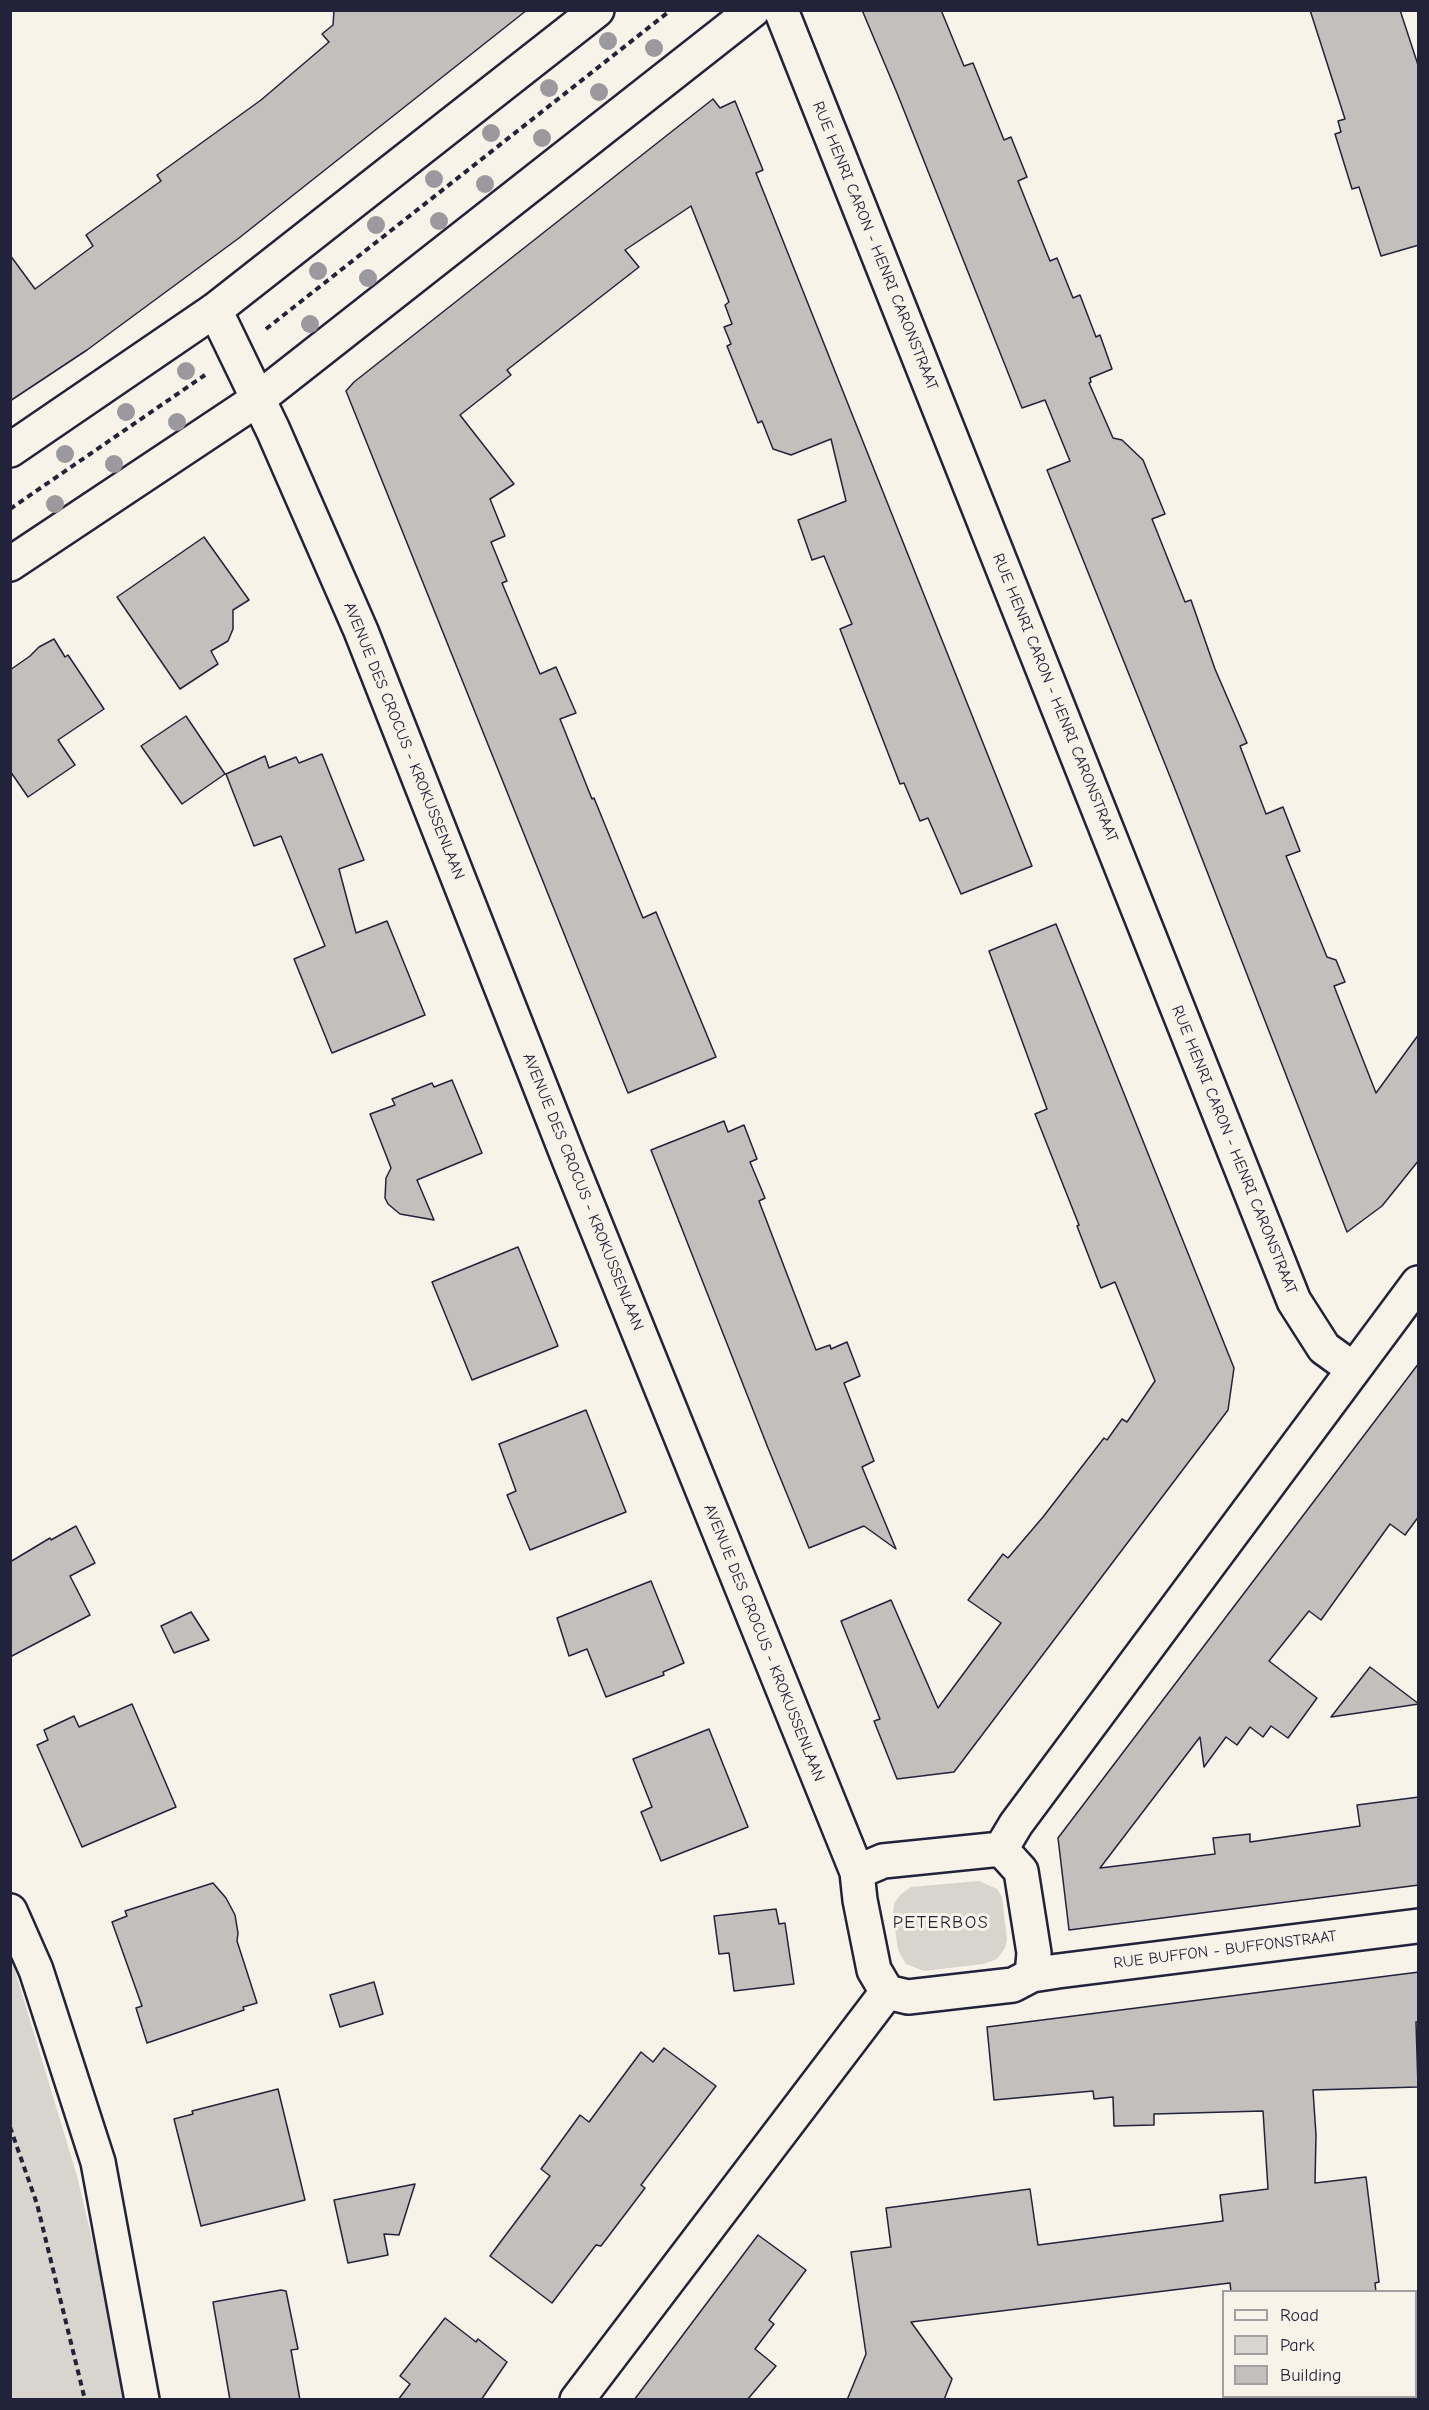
<!DOCTYPE html>
<html>
<head>
<meta charset="utf-8">
<style>
	body { margin:0 }
	#map { position:relative; width:1429px; height:2410px; overflow:hidden; background:#f7f3e8; font-family:"Comic Neue",sans-serif }
	canvas { display:block }
	.frame { position:absolute; inset:0; border:12px solid #22223b; pointer-events:none }
	.legend { position:absolute; left:1222px; top:2290px; width:195px; height:108px; box-sizing:border-box; background:#f7f3e8; border:2px solid #a29fa3; margin:0; padding:8px 10px; list-style:none; font-size:18px; color:#22223b }
	.legend li { display:flex; align-items:center; gap:12px; height:30px }
	.legend b { width:30px; border:2px solid #a29fa3 }
</style>
</head>
<body>
<div id="map">
<canvas width="1429" height="2410"></canvas>
<div class="frame"></div>
<ul class="legend">
<li><b style="height:8px;background:#f7f3e8"></b>Road</li>
<li><b style="height:16px;background:#d8d5cf"></b>Park</li>
<li><b style="height:16px;background:#c2bfbd"></b>Building</li>
</ul>
</div>
<script>
const context = document.querySelector('canvas').getContext('2d');
context.lineJoin = 'round';
function fill(path, color) {
  context.fillStyle = color;
  context.fill(path, 'evenodd');
}
function shape(rows) {
  const path = new Path2D();
  for (const r of rows) {
    path.moveTo(r[0], r[1]);
    for (let i = 2; i < r.length; i += 2) path.lineTo(r[i], r[i + 1]);
  }
  return path;
}
function stroke(path, color, width, dash) {
  context.strokeStyle = color;
  context.lineWidth = width;
  context.lineCap = dash ? 'butt' : 'round';
  context.setLineDash(dash || []);
  context.stroke(path);
}
function write(font, color, halo, rows, align = 'center') {
  context.font = font + ' "Comic Neue",sans-serif';
  context.lineWidth = 6;
  context.setLineDash([]);
  context.textBaseline = 'middle';
  context.strokeStyle = halo;
  context.fillStyle = color;
  for (const [text, x, y, turn = 0] of rows) {
    context.save();
    context.translate(x, y);
    context.rotate((+turn || 0) * Math.PI / 180);
    context.textAlign = isNaN(turn) ? turn : align;
    if (halo) context.strokeText(text, 0, 0);
    context.fillText(text, 0, 0);
    context.restore();
  }
}
fill(shape([
	[979,1881,997,1889,1002,1897,1007,1939,1005,1948,997,1959,983,1964,924,1971,906,1964,898,1950,893,1914,894,1904,900,1895,911,1887],
	[10,1954,77,2176,123,2369,127,2399,11,2399]
]), '#d8d5cf');
const building = shape([
	[334,10,527,10,239,238,87,350,10,401,10,255,35,289,93,246,86,235,161,181,157,175,261,100,329,42,322,34,333,25,334,10],
	[862,10,941,10,964,66,973,63,1004,140,1011,137,1027,177,1018,181,1050,261,1057,258,1073,298,1080,295,1096,337,1100,335,1112,369,1090,378,1091,382,1089,383,1113,438,1122,440,1143,460,1165,514,1152,519,1185,602,1191,600,1215,669,1247,743,1240,746,1266,814,1283,807,1300,851,1286,856,1327,957,1336,960,1345,982,1334,986,1376,1093,1419,1034,1419,1160,1382,1206,1347,1232,1175,789,1047,470,1070,461,1045,400,1022,408,897,93,862,10],
	[1310,10,1400,10,1419,68,1419,245,1381,256,1359,187,1352,189,1335,134,1341,132,1338,121,1345,119,1310,10],
	[713,99,720,108,735,101,763,170,756,173,1032,866,961,894,928,818,920,821,904,783,900,784,840,629,852,624,824,556,812,560,798,520,846,501,831,439,791,455,773,449,762,421,758,423,727,346,731,344,724,327,732,324,725,305,729,302,691,206,625,250,639,267,507,370,511,375,460,415,514,484,490,499,505,536,491,542,507,581,502,583,540,674,556,667,576,713,560,719,592,799,594,798,643,918,656,912,716,1057,628,1093,346,391,354,382,713,99],
	[204,537,249,600,233,610,233,629,228,641,211,651,218,664,180,689,117,597,204,537],
	[54,639,65,657,68,655,104,709,58,740,75,765,28,797,10,771,10,670,30,656,39,647,54,639],
	[186,716,225,774,182,804,141,746,186,716],
	[322,754,364,860,339,869,356,933,387,921,425,1015,332,1053,294,959,325,946,281,836,254,846,226,774,265,756,269,768,296,757,299,763,322,754],
	[1056,924,1234,1368,1228,1410,954,1772,897,1779,874,1721,880,1719,841,1621,891,1600,938,1708,1001,1623,968,1600,1003,1554,1008,1558,1043,1517,1104,1438,1107,1440,1122,1419,1127,1422,1155,1381,1115,1282,1101,1288,1077,1226,1079,1225,1035,1114,1047,1109,989,951,1056,924],
	[452,1080,482,1153,417,1180,434,1220,400,1214,388,1204,385,1198,386,1178,391,1168,370,1114,395,1105,392,1099,432,1083,434,1087,452,1080],
	[724,1121,728,1132,744,1125,757,1159,750,1162,765,1198,759,1201,816,1350,830,1345,831,1349,847,1342,860,1376,844,1383,874,1461,862,1467,896,1549,864,1526,809,1548,768,1448,651,1150,724,1121],
	[518,1247,558,1346,472,1380,432,1282,518,1247],
	[1419,1363,1419,1516,1405,1535,1390,1524,1321,1620,1309,1611,1269,1661,1317,1698,1288,1738,1271,1726,1263,1737,1250,1727,1237,1745,1226,1737,1204,1767,1200,1737,1100,1868,1215,1854,1213,1838,1250,1834,1250,1842,1360,1826,1357,1805,1419,1797,1419,1885,1069,1930,1058,1838,1419,1363],
	[586,1410,626,1512,530,1550,507,1495,516,1491,499,1444,586,1410],
	[76,1526,95,1563,70,1576,90,1615,10,1657,10,1562,50,1538,51,1540,76,1526],
	[651,1581,684,1663,663,1672,664,1675,606,1697,587,1649,569,1656,557,1618,651,1581],
	[191,1612,209,1640,174,1653,161,1626,191,1612],
	[1370,1667,1419,1704,1331,1717,1370,1667],
	[132,1704,176,1807,82,1847,37,1745,48,1740,44,1730,74,1716,79,1727,132,1704],
	[709,1729,748,1827,661,1861,641,1812,652,1807,633,1759,709,1729],
	[213,1883,226,1898,235,1915,238,1933,237,1941,257,2003,243,2007,244,2010,147,2043,136,2008,142,2006,112,1922,127,1916,125,1911,213,1883],
	[776,1909,779,1924,785,1923,794,1984,734,1991,729,1953,719,1954,714,1916,776,1909],
	[1419,1972,1419,2022,1416,2022,1418,2087,1313,2090,1316,2135,1315,2183,1366,2177,1379,2282,1375,2283,1376,2292,1231,2292,1230,2283,911,2322,952,2379,944,2400,847,2400,866,2354,851,2252,891,2247,886,2208,1030,2189,1038,2245,1223,2221,1220,2195,1268,2189,1263,2111,1154,2114,1154,2125,1114,2126,1113,2097,1094,2099,1093,2091,994,2100,987,2027,1419,1972],
	[374,1982,383,2014,340,2027,330,1995,374,1982],
	[664,2048,716,2086,641,2185,645,2188,601,2246,596,2245,552,2303,490,2256,550,2176,541,2169,580,2115,589,2122,641,2052,653,2062,664,2048],
	[278,2089,305,2200,201,2226,174,2119,193,2114,192,2111,278,2089],
	[415,2184,399,2235,384,2234,388,2255,348,2263,334,2200,415,2184],
	[758,2235,806,2270,769,2320,774,2324,755,2349,776,2366,747,2400,634,2400,758,2235],
	[281,2290,286,2291,298,2349,291,2350,300,2400,230,2400,213,2302,281,2290],
	[445,2318,476,2342,478,2339,507,2362,481,2400,398,2400,410,2384,400,2376,445,2318]
]);
fill(building, '#c2bfbd');
stroke(building, '#22223b', 1.5);
const street = shape([
	[781,10,1294,1301,1324,1348,1353,1369],
	[215,310,273,430,361,631,570,1162,857,1872,860,1900,874,1970,887,1992],
	[1001,1849,1016,1824,1418,1283],
	[1001,1849,1021,1871,1034,1953,1032,1975],
	[857,1872,883,1861,1001,1849],
	[887,1992,908,1997,1013,1985,1032,1975,1058,1971,1418,1926],
	[577,2400,887,1992]
]);
const secondary = shape([
	[10,450,215,310,597,10],
	[10,564,258,399,753,10],
	[10,1911,36,1970,98,2162,142,2400]
]);
stroke(street, '#22223b', 38);
stroke(secondary, '#22223b', 38);
stroke(shape([
	[266,329,671,10],
	[10,509,205,375],
	[10,2127,37,2204,85,2400]
]), '#22223b', 4, [6, 4.5]);
stroke(street, '#f7f3e8', 33);
stroke(secondary, '#f7f3e8', 33);
context.fillStyle = '#9b999d';
for (const [x, y] of [
	[608,41],
	[654,48],
	[549,88],
	[599,92],
	[491,133],
	[542,138],
	[434,179],
	[485,184],
	[439,221],
	[376,225],
	[318,271],
	[368,278],
	[310,324],
	[186,371],
	[126,412],
	[177,422],
	[65,454],
	[114,464],
	[55,504]
]) {
  context.beginPath();
  context.arc(x, y, 9, 0, 2 * Math.PI);
  context.fill();
}
write('16px', '#22223b', '#f7f3e8', [
	["RUE HENRI CARON - HENRI CARONSTRAAT",875,246,68],
	["RUE HENRI CARON - HENRI CARONSTRAAT",1055,698,68],
	["AVENUE DES CROCUS - KROKUSSENLAAN",404,741,68],
	["RUE HENRI CARON - HENRI CARONSTRAAT",1234,1150,68],
	["AVENUE DES CROCUS - KROKUSSENLAAN",583,1192,68],
	["AVENUE DES CROCUS - KROKUSSENLAAN",764,1643,68],
	["RUE BUFFON - BUFFONSTRAAT",1225,1950,-7]
]);
context.letterSpacing = '1.5px';
write('18px', '#22223b', '#f7f3e8', [
	["PETERBOS",941,1923]
]);
context.letterSpacing = '0px';
</script>
</body>
</html>
